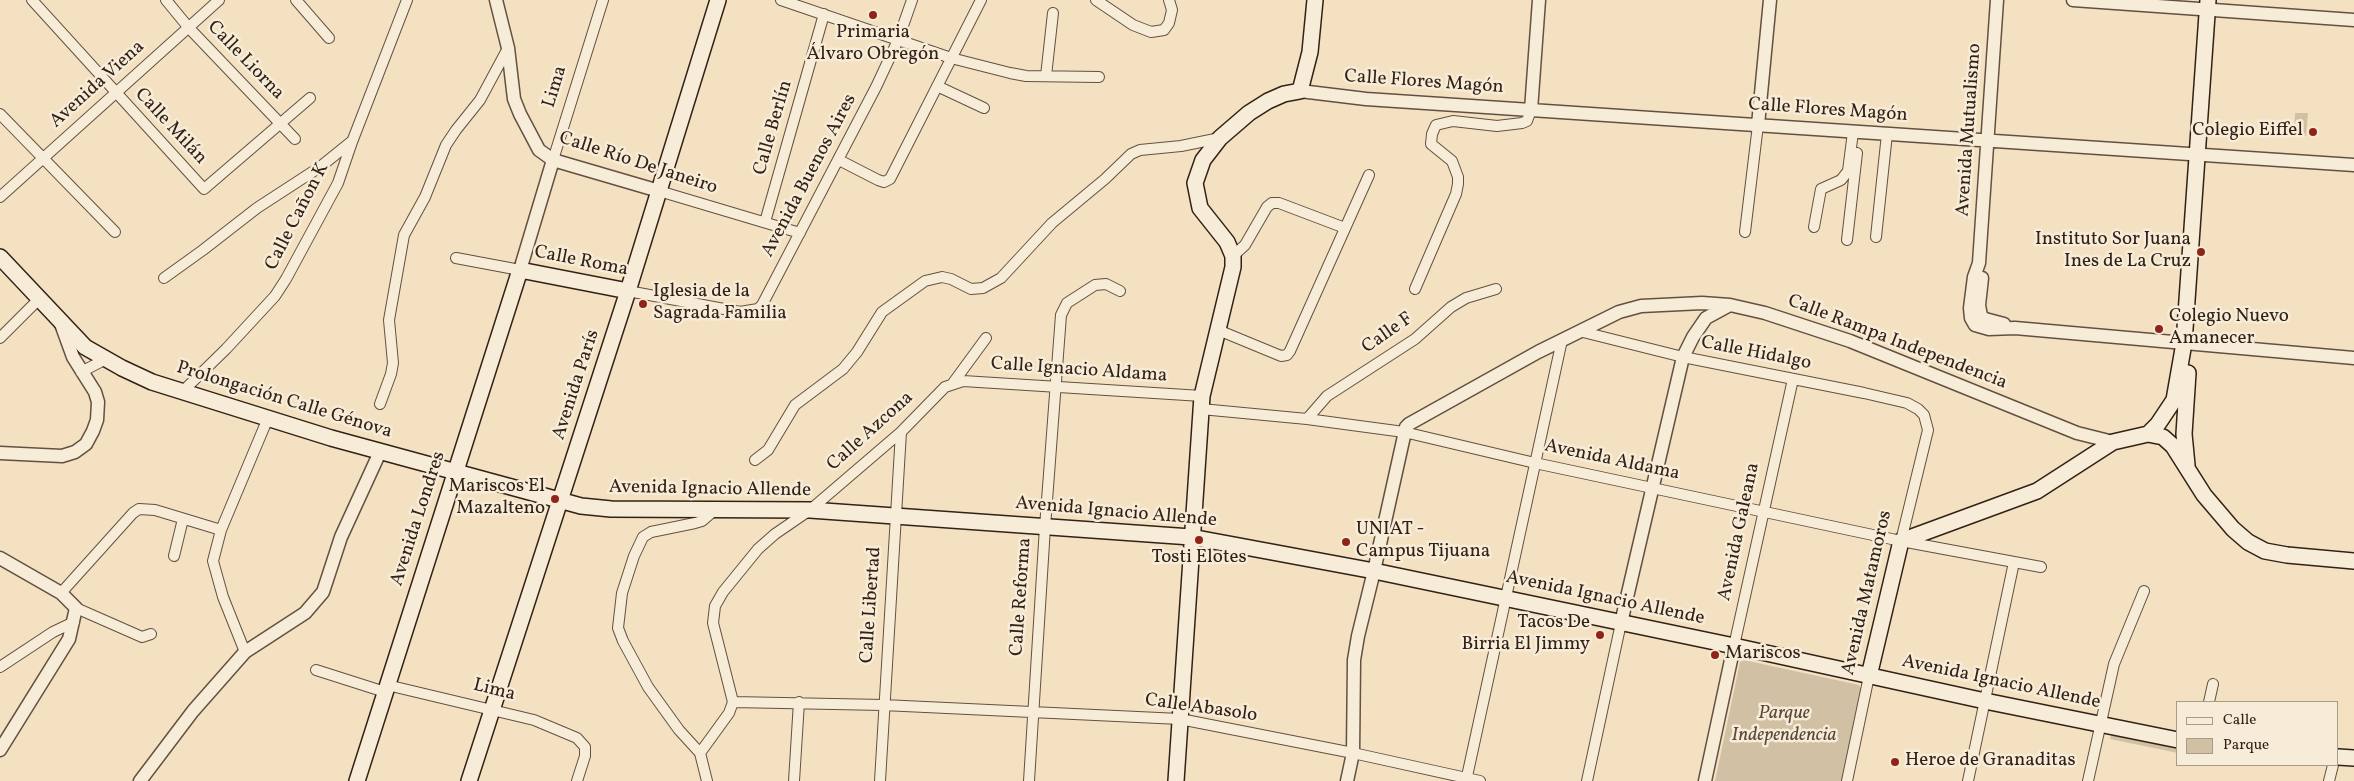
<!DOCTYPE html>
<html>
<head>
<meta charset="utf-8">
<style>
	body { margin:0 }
	#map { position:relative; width:2354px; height:781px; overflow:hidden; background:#f3e1c1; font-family:Vollkorn,serif }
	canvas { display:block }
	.legend { position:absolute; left:2176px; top:701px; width:162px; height:65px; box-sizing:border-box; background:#f7ecd7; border:1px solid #a89b8a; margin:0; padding:6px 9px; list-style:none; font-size:15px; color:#322117 }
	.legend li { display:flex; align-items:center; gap:10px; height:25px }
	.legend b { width:25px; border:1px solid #a89b8a }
</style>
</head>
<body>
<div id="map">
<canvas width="2354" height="781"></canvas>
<ul class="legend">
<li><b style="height:6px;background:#f7ecd7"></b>Calle</li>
<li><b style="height:14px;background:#d2c0a4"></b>Parque</li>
</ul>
</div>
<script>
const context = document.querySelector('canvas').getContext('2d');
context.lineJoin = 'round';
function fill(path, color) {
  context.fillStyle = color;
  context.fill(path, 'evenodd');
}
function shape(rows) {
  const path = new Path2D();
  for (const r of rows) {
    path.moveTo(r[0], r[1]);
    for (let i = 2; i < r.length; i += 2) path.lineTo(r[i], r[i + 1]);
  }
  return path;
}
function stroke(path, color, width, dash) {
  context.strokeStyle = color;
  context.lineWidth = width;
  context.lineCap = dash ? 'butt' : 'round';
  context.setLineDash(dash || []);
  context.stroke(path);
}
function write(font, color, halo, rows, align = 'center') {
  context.font = font + ' Vollkorn,serif';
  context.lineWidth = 5;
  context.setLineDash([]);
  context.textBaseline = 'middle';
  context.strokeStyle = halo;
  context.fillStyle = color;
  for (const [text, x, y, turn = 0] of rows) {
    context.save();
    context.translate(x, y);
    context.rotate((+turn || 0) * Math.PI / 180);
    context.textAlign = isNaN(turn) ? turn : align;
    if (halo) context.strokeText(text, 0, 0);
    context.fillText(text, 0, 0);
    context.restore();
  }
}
fill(shape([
	[2295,113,2308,113,2306,136,2294,135],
	[1744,660,1859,685,1861,690,1842,781,1715,781,1740,662],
	[2112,733,2178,747,2178,753,2110,739]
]), '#d2c0a4');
const minor = shape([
	[32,0,204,189,310,98],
	[166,0,189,28,295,139],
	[296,0,329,38],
	[781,0,951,58,1010,73,1026,76,1099,77],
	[1096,0,1133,25,1151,32,1164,30,1169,23,1172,10,1169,0],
	[1046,76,1053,13],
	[937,86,984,108],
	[0,114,115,232],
	[553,160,603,0],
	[839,160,878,180,884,182,890,179,981,0],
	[659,191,800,233],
	[0,197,219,0],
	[765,222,824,14],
	[1814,227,1821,189,1841,180,1848,171,1853,132],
	[1745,232,1758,125],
	[1876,237,1887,134],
	[1847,240,1857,153],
	[1233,256,1245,245,1267,207,1272,203,1279,203,1345,228],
	[456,258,520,270],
	[164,278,203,250,257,208,320,167,351,142],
	[1415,289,1456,194,1458,184,1458,177,1452,161,1431,144,1432,134,1436,125,1453,121,1497,126,1522,123,1527,121,1531,110],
	[628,291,740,312,758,309,762,305,876,87,898,40,912,0],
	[1218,330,1281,356,1287,355,1290,351,1369,175],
	[1579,331,1683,357,1864,393,1907,403,1918,409,1924,415,1928,430,1901,541],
	[0,338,39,299],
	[81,372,106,359],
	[953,383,986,338],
	[183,391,226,349,275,296,286,279,338,183,352,142,407,0],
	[380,404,391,374,393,363,389,320,404,235,425,197,446,145,456,130,480,100,508,48],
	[1201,409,1307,419,1404,432,1535,463,1901,541,2041,567],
	[1307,419,1327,396,1415,339,1451,307,1466,298,1496,289],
	[755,460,768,450,795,405,843,369,857,352,882,312,925,281,942,277,951,279,971,289,983,288,1001,278,1052,223,1105,179,1131,154,1140,150,1181,146,1220,138],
	[174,556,183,519],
	[61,593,133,513,139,509,155,510,221,530],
	[76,608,142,637,151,634],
	[1734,646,1793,379],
	[245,652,223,597,213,561,221,530,268,418],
	[0,667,53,632,74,622],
	[316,670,385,692],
	[387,685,534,720,577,738,585,747,585,756,577,781],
	[733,702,883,705,1180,719,1353,753,1480,781],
	[733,702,713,623,715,606,723,592,758,549,775,534,810,510,901,432,945,387,963,381,1202,396],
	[2209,702,2213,684],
	[700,753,729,713,733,702],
	[707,781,700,753,679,730,648,687,623,641,618,628,622,593,634,556,643,537,651,532,695,523,702,521,716,509],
	[794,781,799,702],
	[880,781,901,432],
	[1029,781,1045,527,1061,315,1067,303,1095,285,1106,284,1120,291],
	[1466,781,1562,340],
	[1587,781,1621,623],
	[1847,781,1869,676],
	[1968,781,2014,562],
	[2088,781,2114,664,2144,591],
	[2329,781,2333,765]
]);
const tertiary = shape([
	[496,0,508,48,514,99,520,114,539,150,553,160,659,191],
	[1997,0,1979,263,1974,277,1970,308,1971,318,1975,325,1989,329,2015,328,2354,358],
	[2073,0,2354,20],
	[1300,91,1366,99,2354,165],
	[1531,110,1539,0],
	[1758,125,1770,0],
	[520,270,553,160],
	[1982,278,1979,305,1981,316,1985,319,2004,324],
	[0,453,62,456,75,452,86,444,93,431,97,420,98,402,95,392,73,357,61,324],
	[0,558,61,593,76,608,69,639,0,750],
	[1621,623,1683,357,1693,337,1706,318,1730,305],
	[140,781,193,711,245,652,305,613,323,592,341,537,380,452],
	[1347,781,1353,753,1354,660,1358,636,1374,571,1406,427,1409,424,1538,352,1619,312,1641,306,1702,303,1730,305,1765,313,1850,341,2077,433,2113,442],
	[1705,781,1734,646]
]);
const secondary = shape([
	[0,257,85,347,122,368,152,382,331,438,581,506,611,509,810,510,1191,537,1374,571,1734,646,1985,701,2178,740],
	[2148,434,2163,437,2173,446,2204,495,2233,529,2248,542,2265,551,2287,555,2354,561],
	[2187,465,2184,434,2188,373],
	[1869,676,1901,541,2037,491,2113,442,2148,434,2158,424,2174,400,2184,343,2208,0],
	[2338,757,2354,758],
	[357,781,520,270,628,291],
	[469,781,628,291,718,0],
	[1176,781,1202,396,1233,267,1233,256,1227,242,1200,208,1195,183,1203,160,1220,138,1249,113,1268,101,1284,94,1300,91,1310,52,1315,0]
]);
stroke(minor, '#625142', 12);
stroke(tertiary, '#625142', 15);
stroke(secondary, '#322117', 18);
stroke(minor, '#f7ecd7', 10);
stroke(tertiary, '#f7ecd7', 12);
stroke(secondary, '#f7ecd7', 15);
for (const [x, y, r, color] of [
	[873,15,5,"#8f2418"],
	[2313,132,5,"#8f2418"],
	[2201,252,5,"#8f2418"],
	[643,304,5,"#8f2418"],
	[2159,329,5,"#8f2418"],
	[555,499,5,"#8f2418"],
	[1199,540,5,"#8f2418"],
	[1346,542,5,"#8f2418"],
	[1600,635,5,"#8f2418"],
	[1715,655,5,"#8f2418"],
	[1895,762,5,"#8f2418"]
]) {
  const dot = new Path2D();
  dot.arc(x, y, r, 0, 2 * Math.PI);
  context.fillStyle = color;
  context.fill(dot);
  stroke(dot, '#f7ecd7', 2);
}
write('19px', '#322117', '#f7ecd7', [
	["Primaria",873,34,"center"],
	["Álvaro Obregón",873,56,"center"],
	["Colegio Eiffel",2303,132,"right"],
	["Instituto Sor Juana",2191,241,"right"],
	["Ines de La Cruz",2191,263,"right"],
	["Iglesia de la",653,293],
	["Sagrada Familia",653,315],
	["Colegio Nuevo",2169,318],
	["Amanecer",2169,340],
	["Mariscos El",545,488,"right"],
	["Mazalteno",545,510,"right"],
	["UNIAT -",1356,531],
	["Campus Tijuana",1356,553],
	["Tosti Elotes",1199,559,"center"],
	["Tacos De",1590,624,"right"],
	["Birria El Jimmy",1590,646,"right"],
	["Mariscos",1725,655],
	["Heroe de Granaditas",1905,762]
], 'left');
write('19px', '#322117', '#f7ecd7', [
	["Calle Liorna",245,61,46],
	["Calle Flores Magón",1424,83,4],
	["Avenida Viena",98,85,-42],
	["Lima",556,87,-73],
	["Calle Flores Magón",1828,111,4],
	["Calle Milán",170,127,47],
	["Calle Berlín",774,128,-74],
	["Avenida Mutualismo",1970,130,-86],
	["Calle Río De Janeiro",638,164,18],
	["Avenida Buenos Aires",810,176,-62],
	["Calle Cañon K",298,217,-63],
	["Calle Roma",581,262,11],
	["Calle F",1388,334,-35],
	["Calle Rampa Independencia",1897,343,21],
	["Calle Hidalgo",1756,354,11],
	["Calle Ignacio Aldama",1079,371,4],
	["Avenida París",577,385,-72],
	["Prolongación Calle Génova",284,401,17],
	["Calle Azcona",871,432,-42],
	["Avenida Aldama",1612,461,12],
	["Avenida Ignacio Allende",710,490,1],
	["Avenida Ignacio Allende",1116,513,5],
	["Avenida Londres",419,519,-72],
	["Avenida Galeana",1740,532,-78],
	["Avenida Matamoros",1868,593,-77],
	["Calle Reforma",1022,597,-86],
	["Avenida Ignacio Allende",1605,599,12],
	["Calle Libertad",872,605,-86],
	["Avenida Ignacio Allende",2001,683,12],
	["Lima",494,691,14],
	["Calle Abasolo",1201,709,8]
]);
write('italic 19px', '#5a493a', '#f7ecd7', [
	["Parque",1784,715],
	["Independencia",1784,737]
]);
</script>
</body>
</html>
